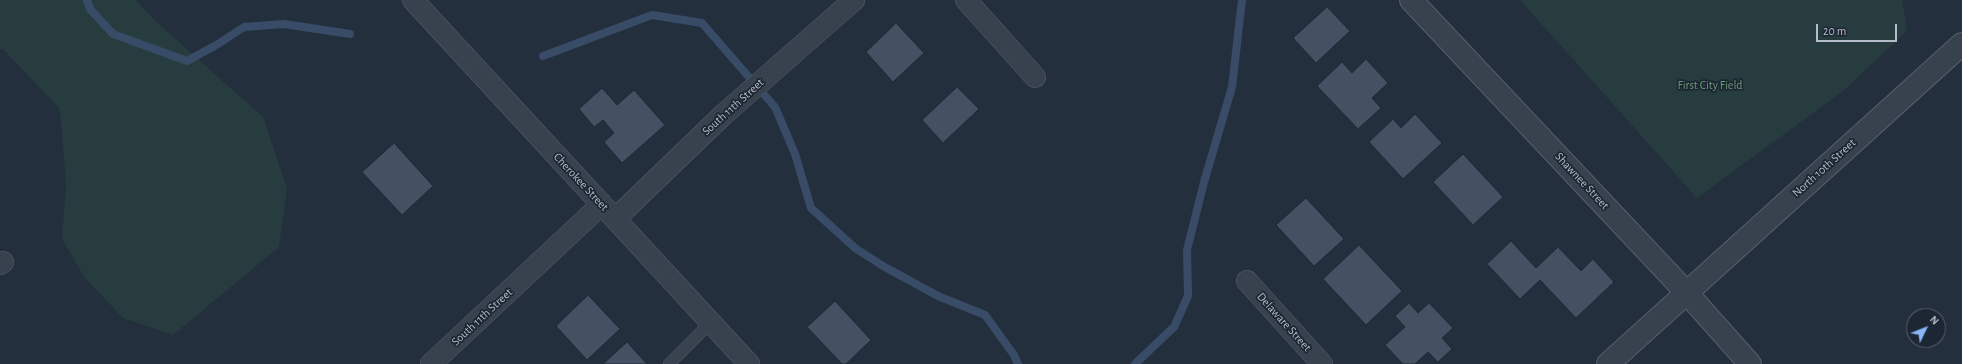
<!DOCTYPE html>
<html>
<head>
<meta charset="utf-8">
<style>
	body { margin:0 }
	#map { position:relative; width:1962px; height:364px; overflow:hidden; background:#242f3e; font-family:"Alegreya Sans",sans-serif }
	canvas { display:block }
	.north { position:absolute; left:1906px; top:308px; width:40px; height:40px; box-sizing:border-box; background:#1d2633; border:1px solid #59626f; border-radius:50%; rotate:47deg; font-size:11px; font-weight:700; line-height:16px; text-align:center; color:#b4bcc9 }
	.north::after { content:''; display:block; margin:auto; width:14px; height:18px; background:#8ab4f8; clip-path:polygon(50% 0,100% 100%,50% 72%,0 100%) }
	.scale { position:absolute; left:1816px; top:24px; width:81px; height:18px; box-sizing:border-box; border:2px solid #b4bcc9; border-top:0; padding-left:5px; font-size:12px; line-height:14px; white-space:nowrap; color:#b4bcc9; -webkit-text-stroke:3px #1d2633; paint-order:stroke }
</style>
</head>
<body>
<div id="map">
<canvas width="1962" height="364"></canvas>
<div class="north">N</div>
<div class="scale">20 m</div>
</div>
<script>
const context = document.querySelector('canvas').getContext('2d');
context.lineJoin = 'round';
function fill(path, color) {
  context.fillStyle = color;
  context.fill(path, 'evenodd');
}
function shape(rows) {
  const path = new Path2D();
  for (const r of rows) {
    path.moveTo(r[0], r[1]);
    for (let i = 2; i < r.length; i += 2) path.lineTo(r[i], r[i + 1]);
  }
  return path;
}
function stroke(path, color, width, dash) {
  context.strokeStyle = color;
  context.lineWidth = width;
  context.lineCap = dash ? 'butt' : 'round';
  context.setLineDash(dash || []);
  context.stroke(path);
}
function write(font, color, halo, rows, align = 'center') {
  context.font = font + ' "Alegreya Sans",sans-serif';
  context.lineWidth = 3.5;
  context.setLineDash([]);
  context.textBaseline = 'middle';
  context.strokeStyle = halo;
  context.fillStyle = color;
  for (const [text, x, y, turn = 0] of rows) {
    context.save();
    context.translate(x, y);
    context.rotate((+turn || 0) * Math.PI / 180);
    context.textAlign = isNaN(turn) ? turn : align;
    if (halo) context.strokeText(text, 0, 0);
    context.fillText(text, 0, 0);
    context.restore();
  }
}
fill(shape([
	[0,0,136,0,151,17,263,117,287,189,279,247,173,335,123,318,85,278,62,239,66,185,60,109,3,49,0,49],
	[1520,0,1902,0,1907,31,1843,91,1697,198]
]), '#263c3f');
stroke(shape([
	[87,0,90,9,113,34,187,61,218,44,244,27,284,24,350,34],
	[543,56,652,15,702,23,775,107,795,154,811,208,855,248,883,266,938,296,985,315,1014,355,1018,364],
	[1135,364,1174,327,1188,296,1187,250,1204,182,1232,87,1242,0]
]), '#394c67', 8);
const building = shape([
	[1327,7,1350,31,1316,63,1293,38,1327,7],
	[896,23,924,53,893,82,866,52,896,23],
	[1366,59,1388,83,1372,98,1381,108,1358,129,1317,86,1342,62,1352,73,1366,59],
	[957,87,979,109,943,143,922,120,957,87],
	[602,88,617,105,634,90,665,125,622,163,604,142,614,133,603,120,594,127,579,109,602,88],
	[1415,114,1442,143,1403,179,1369,142,1393,119,1401,128,1415,114],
	[394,143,433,186,402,215,362,172,394,143],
	[1463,154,1503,197,1473,225,1433,182,1463,154],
	[1306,198,1344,239,1314,266,1276,225,1306,198],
	[1511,241,1536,268,1558,247,1581,271,1593,259,1614,282,1576,318,1540,280,1520,299,1487,264,1511,241],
	[1359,245,1402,291,1366,325,1323,279,1359,245],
	[588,295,620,329,587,360,556,326,588,295],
	[835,301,871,340,846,364,842,364,807,327,835,301],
	[1409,303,1418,313,1429,303,1453,328,1442,338,1452,349,1438,362,1428,352,1415,364,1403,364,1385,345,1405,327,1395,316,1409,303],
	[627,342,647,364,603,364,627,342]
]);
fill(building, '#455162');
stroke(building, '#1f2835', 1);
const service = shape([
	[669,364,711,322]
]);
const minor = shape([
	[413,0,749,364],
	[966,0,1035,77],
	[616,218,723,115,854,0],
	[0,264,3,262],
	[1247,281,1322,364],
	[431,364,602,204]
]);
const tertiary = shape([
	[1411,0,1686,292,1750,364],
	[1608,364,1962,44]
]);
stroke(service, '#565f6c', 12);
stroke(minor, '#565f6c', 22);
stroke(tertiary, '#565f6c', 24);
stroke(service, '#38414e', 11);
stroke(minor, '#38414e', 21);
stroke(tertiary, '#38414e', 22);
write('12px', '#6b9a76', '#1d2633', [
	["First City Field",1710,85]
]);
write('12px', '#b4bcc9', '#1d2633', [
	["South 11th Street",733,107,-42],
	["North 10th Street",1824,168,-42],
	["Shawnee Street",1582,181,47],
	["Cherokee Street",581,182,47],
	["South 11th Street",482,317,-43],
	["Delaware Street",1284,322,48]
]);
</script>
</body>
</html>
